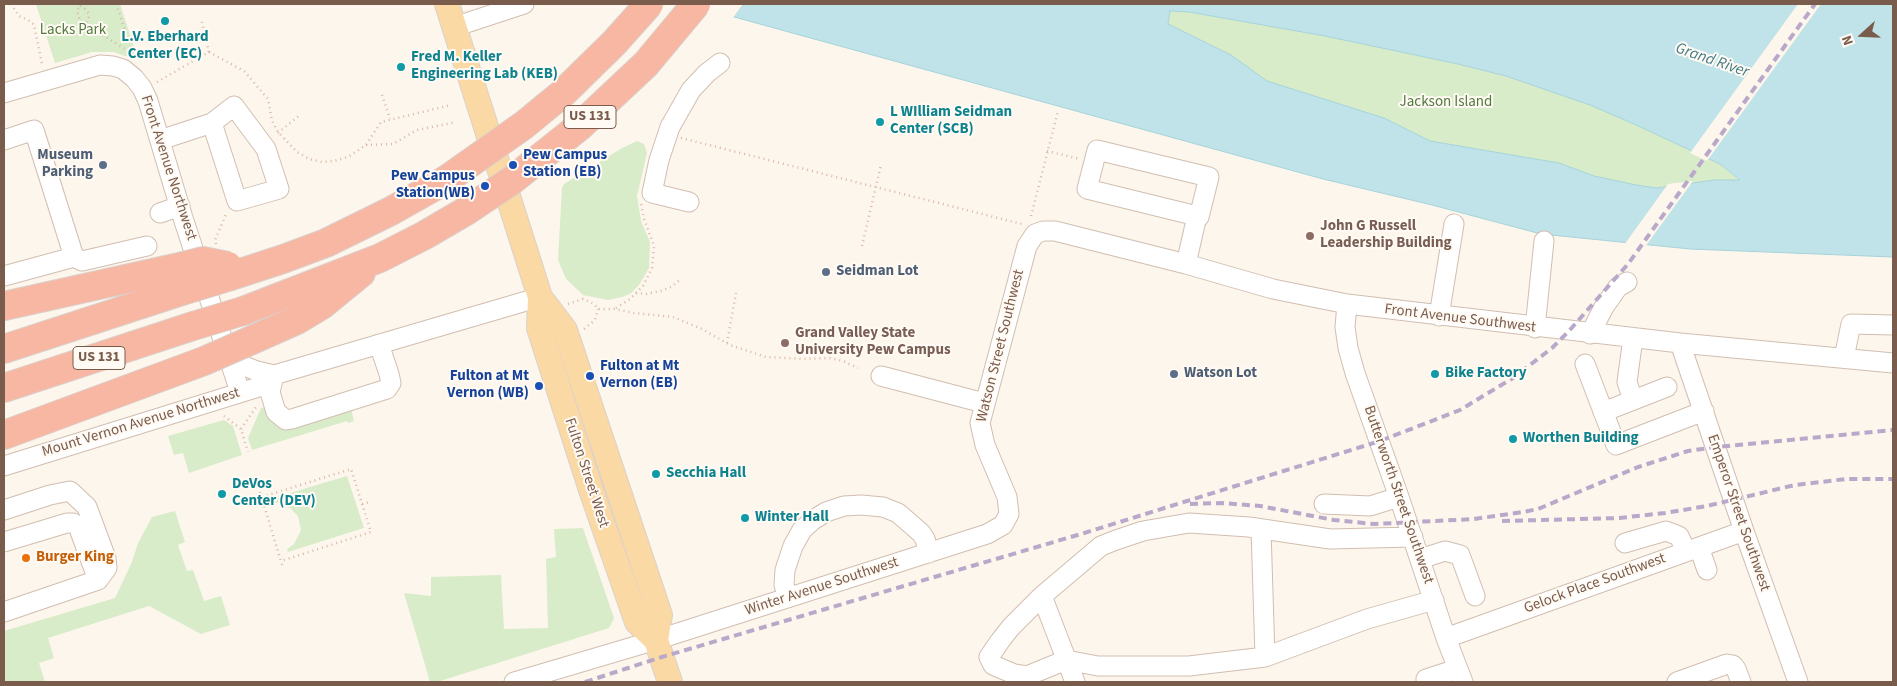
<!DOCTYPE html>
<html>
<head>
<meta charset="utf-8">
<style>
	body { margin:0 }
	#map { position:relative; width:1897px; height:686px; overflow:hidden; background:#fdf6ec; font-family:"Source Sans 3",sans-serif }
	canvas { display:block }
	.frame { position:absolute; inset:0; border:5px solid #7a5c4d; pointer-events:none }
	.north { position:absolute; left:1837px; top:10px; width:50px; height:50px; -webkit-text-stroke:4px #fffaf3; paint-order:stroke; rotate:250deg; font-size:14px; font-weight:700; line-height:20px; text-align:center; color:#7a5c4d }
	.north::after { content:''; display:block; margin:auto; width:18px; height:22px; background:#7a5c4d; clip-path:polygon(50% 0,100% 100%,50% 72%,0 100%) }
</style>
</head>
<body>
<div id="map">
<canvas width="1897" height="686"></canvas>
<div class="frame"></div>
<div class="north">N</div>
</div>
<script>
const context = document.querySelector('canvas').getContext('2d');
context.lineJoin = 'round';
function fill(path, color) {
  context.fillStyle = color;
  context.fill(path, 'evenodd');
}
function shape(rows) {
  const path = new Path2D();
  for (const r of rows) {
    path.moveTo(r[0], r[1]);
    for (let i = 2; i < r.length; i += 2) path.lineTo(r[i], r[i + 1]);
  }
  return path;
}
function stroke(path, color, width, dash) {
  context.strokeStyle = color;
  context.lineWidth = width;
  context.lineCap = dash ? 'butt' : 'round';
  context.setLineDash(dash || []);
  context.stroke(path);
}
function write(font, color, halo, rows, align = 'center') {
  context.font = font + ' "Source Sans 3",sans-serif';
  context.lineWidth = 4;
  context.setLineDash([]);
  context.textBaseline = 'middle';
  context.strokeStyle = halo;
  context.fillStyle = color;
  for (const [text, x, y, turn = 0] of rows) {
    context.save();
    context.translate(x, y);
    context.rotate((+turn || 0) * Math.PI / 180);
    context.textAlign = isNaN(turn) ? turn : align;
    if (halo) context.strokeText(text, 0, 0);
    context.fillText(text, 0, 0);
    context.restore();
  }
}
fill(shape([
	[36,4,120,4,137,56,134,59,113,52,92,52,55,63],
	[1170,11,1189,12,1325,36,1458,64,1506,76,1590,105,1634,124,1720,164,1740,181,1714,180,1657,188,1636,185,1594,176,1559,163,1430,141,1384,118,1267,81,1231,55,1168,24],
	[637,141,644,144,647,153,637,196,641,221,650,242,649,268,639,285,630,294,622,297,608,300,583,295,566,279,558,260,562,188,564,184,622,148],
	[350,405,354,421,348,423,347,421,252,450,248,438,261,408,271,406,275,421],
	[224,420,233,426,242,455,189,473,183,453,174,455,168,436],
	[347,476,364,528,288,552,287,549,294,544,301,530,298,516,290,508,279,503,272,503,273,498],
	[175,511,185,542,178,545,187,571,193,570,204,601,221,596,230,625,201,634,149,606,48,638,54,658,39,663,45,682,4,682,4,631,115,598,132,562,138,543,152,517],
	[583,528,614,618,609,628,437,682,430,682,404,593,431,596,431,577,501,575,504,629,548,628,546,559,556,557,554,529]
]), '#d8ecc9');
const water = shape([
	[687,4,1893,4,1893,257,1690,249,1541,234,1432,205,1323,179,687,4],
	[1170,11,1189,12,1325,36,1458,64,1506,76,1590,105,1634,124,1720,164,1740,180,1714,180,1657,188,1636,185,1594,176,1559,163,1430,141,1384,118,1267,81,1231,55,1168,24,1170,11]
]);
fill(water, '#bfe3e8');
stroke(water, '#a5d3da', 1);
fill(shape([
	[685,4,743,4,732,19,686,6],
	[1798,4,1821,4,1707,161,1690,153],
	[1693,181,1645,247,1624,245,1668,184]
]), '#fdf6ec');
const minor = shape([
	[454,27,524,4],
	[4,93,100,65,113,66,123,69,134,78,142,88,148,101,183,218,240,392],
	[4,140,34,130,74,257],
	[160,140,212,123,234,106,266,149,279,189,237,201,212,123],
	[689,202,652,193,659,160,670,127,691,90,707,73,720,63],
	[160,213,180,206],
	[1186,264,1197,216,1199,217,1209,177,1097,150,1087,189,1197,216],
	[4,276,74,257,82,261,147,246],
	[1347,304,1345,327,1348,348,1355,373,1399,497,1446,638,1463,682],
	[1439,316,1454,224],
	[1535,328,1544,241],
	[1590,334,1604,307,1618,287,1627,282],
	[1680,343,1744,531,1798,682],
	[226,351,239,364,257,371,274,375],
	[1844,358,1851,324,1893,325],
	[1585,364,1616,445,1704,411],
	[274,375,270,392,276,412,286,420,292,419,387,389,391,383,389,374,379,344],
	[881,376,984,403],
	[1633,400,1627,382,1633,338],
	[1603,412,1667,387],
	[4,466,262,386,274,375,540,297],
	[1324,504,1370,506,1399,497],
	[4,510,50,495,70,491,87,507,106,558,107,568,98,580,4,612],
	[1261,529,1265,657],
	[4,542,67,523,73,523,78,526,98,580],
	[1625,543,1666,531,1679,536,1686,551],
	[1699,547,1707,570],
	[1420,559,1445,551,1460,555,1475,596],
	[1042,596,1011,627,1000,641,989,657,993,665,1014,674,1027,676,1066,660,1098,666,1189,666,1265,657,1367,619,1434,600],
	[788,598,784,585,785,570,793,546,802,530,813,520,826,512,844,506,861,505,883,507,898,513,921,533,925,539,929,553],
	[1446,638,1744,531],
	[1426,679,1457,669],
	[514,682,656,640,987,534,1003,525,1009,514,1007,497,985,445,980,423,1027,246,1035,234,1043,231,1055,231,1186,264,1273,289,1347,304,1680,343,1893,363],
	[1075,682,1042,596,1101,546,1116,540,1143,531,1189,523,1249,527,1330,539,1413,537],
	[1677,682,1727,664,1733,665,1736,669,1741,682]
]);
const major = shape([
	[447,4,540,297,565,330,660,615,656,640,670,682],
	[540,297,539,328,591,490,637,622,656,640]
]);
const highway = shape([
	[231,276,283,259,326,243,391,211,446,180],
	[4,306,175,268],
	[243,311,380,258,425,235,466,211],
	[252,340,297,320,322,305,361,273],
	[4,349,182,291],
	[4,388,193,326],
	[4,435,204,361]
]);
stroke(minor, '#d1beb0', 21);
stroke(major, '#dad1cd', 26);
stroke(highway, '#dad1cd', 30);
stroke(shape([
	[11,4,19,16,30,21,34,25,42,64],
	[79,4,80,6,77,11,80,21,133,54],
	[116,4,133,53],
	[80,6,85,9,88,13,89,17,86,23],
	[209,52,244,71,268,99,272,121,278,132,297,152,309,159,322,162,334,161,348,157,366,145,381,122,451,105],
	[157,82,209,52,201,18],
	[382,95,390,119],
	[278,133,301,114],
	[681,138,1022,224],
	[366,145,393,144,417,130,456,122],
	[1047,151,1080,159],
	[1031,216,1058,111],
	[216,244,215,240,227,212],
	[862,246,881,165],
	[636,293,646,294,661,291,671,287,681,279],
	[568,304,583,299,594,304,598,309,614,309,634,313,673,317,702,329,730,345,766,357,804,359,829,358,843,361,858,368],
	[616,308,630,299,643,286,652,268,654,246,644,219,641,204],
	[584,329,595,320,598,309],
	[727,343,736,293],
	[224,416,241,429,248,452],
	[241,429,256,407],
	[260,492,283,568],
	[262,497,351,469,371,532,281,561],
	[362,504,370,502]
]), '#d9b8a5', 2.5, [1, 4]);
stroke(minor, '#fff', 19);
stroke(major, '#fbd9a5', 24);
stroke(highway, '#f7b7a3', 28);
stroke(shape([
	[1190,504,1222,503,1260,506,1334,520,1374,524,1474,519,1523,512,1538,509,1638,467,1688,451,1716,447,1893,430],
	[1502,521,1619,518,1665,513,1707,506,1795,485,1846,479,1893,479],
	[585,682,662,657,1081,534,1380,441,1460,410,1513,378,1552,348,1569,331,1628,264,1815,4]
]), '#b9a8c9', 4, [8, 5]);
const highwayBridge = shape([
	[446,180,524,125,563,93,614,43,649,4],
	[466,211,511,181,580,126,646,64,696,4],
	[175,268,203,261,228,266],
	[182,291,231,276],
	[193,326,243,311],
	[204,361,252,340]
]);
stroke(highwayBridge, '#dad1cd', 30, []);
stroke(highwayBridge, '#f7b7a3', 28);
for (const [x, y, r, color] of [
	[165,21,5,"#0f9aa8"],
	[401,67,5,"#0f9aa8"],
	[880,122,5,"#0f9aa8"],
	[103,165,5,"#5c6f8a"],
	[513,165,5,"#1a4fb4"],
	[485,186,5,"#1a4fb4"],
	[1310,236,5,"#8d6e63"],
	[826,272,5,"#5c6f8a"],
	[785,343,5,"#8d6e63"],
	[1174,374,5,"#5c6f8a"],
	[1435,374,5,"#0f9aa8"],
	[590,376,5,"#1a4fb4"],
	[539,386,5,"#1a4fb4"],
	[1513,439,5,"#0f9aa8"],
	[656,474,5,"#0f9aa8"],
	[222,494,5,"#0f9aa8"],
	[745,518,5,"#0f9aa8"],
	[26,558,5,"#e8710a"]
]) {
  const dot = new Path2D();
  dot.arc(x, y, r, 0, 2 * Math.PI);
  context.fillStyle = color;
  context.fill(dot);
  stroke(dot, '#fffaf3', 2);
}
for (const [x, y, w] of [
	[590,117,52],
	[99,358,52]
]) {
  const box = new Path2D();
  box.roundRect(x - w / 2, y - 11.5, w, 23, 4);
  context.fillStyle = '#fffaf3';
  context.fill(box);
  stroke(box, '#7a5c4d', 1);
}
write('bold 14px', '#7a5c4d', null, [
	["US 131",590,117],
	["US 131",99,358]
]);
write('15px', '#537a41', '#fffaf3', [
	["Lacks Park",73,31],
	["Jackson Island",1446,103]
]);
write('bold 15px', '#0d838f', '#fffaf3', [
	["L.V. Eberhard",165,38,"center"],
	["Center (EC)",165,55,"center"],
	["Fred M. Keller",411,58],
	["Engineering Lab (KEB)",411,75],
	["L WIlliam Seidman",890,113],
	["Center (SCB)",890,130],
	["Bike Factory",1445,374],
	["Worthen Building",1523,439],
	["Secchia Hall",666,474],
	["DeVos",232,485],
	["Center (DEV)",232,502],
	["Winter Hall",755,518]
], 'left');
write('bold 15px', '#4e5e75', '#fffaf3', [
	["Museum",93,156,"right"],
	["Parking",93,173,"right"],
	["Seidman Lot",836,272],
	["Watson Lot",1184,374]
], 'left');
write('bold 15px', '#164399', '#fffaf3', [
	["Pew Campus",523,156],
	["Station (EB)",523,173],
	["Pew Campus",475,177,"right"],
	["Station(WB)",475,194,"right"],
	["Fulton at Mt",600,367],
	["Vernon (EB)",600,384],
	["Fulton at Mt",529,377,"right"],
	["Vernon (WB)",529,394,"right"]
], 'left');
write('15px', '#7a5c4d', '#fffaf3', [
	["Front Avenue Northwest",168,168,72],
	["Front Avenue Southwest",1460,319,7],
	["Watson Street Southwest",1001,346,-76],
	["Mount Vernon Avenue Northwest",141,423,-17],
	["Fulton Street West",586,473,72],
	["Butterworth Street Southwest",1398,495,71],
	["Emperor Street Southwest",1738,513,71],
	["Gelock Place Southwest",1595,584,-20],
	["Winter Avenue Southwest",822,587,-18]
]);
write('bold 15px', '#785e54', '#fffaf3', [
	["John G Russell",1320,227],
	["Leadership Building",1320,244],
	["Grand Valley State",795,334],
	["University Pew Campus",795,351]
], 'left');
write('bold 15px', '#c56008', '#fffaf3', [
	["Burger King",36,558]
], 'left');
write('italic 16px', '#437c86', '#fffaf3', [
	["Grand River",1712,61,19]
]);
</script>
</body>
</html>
